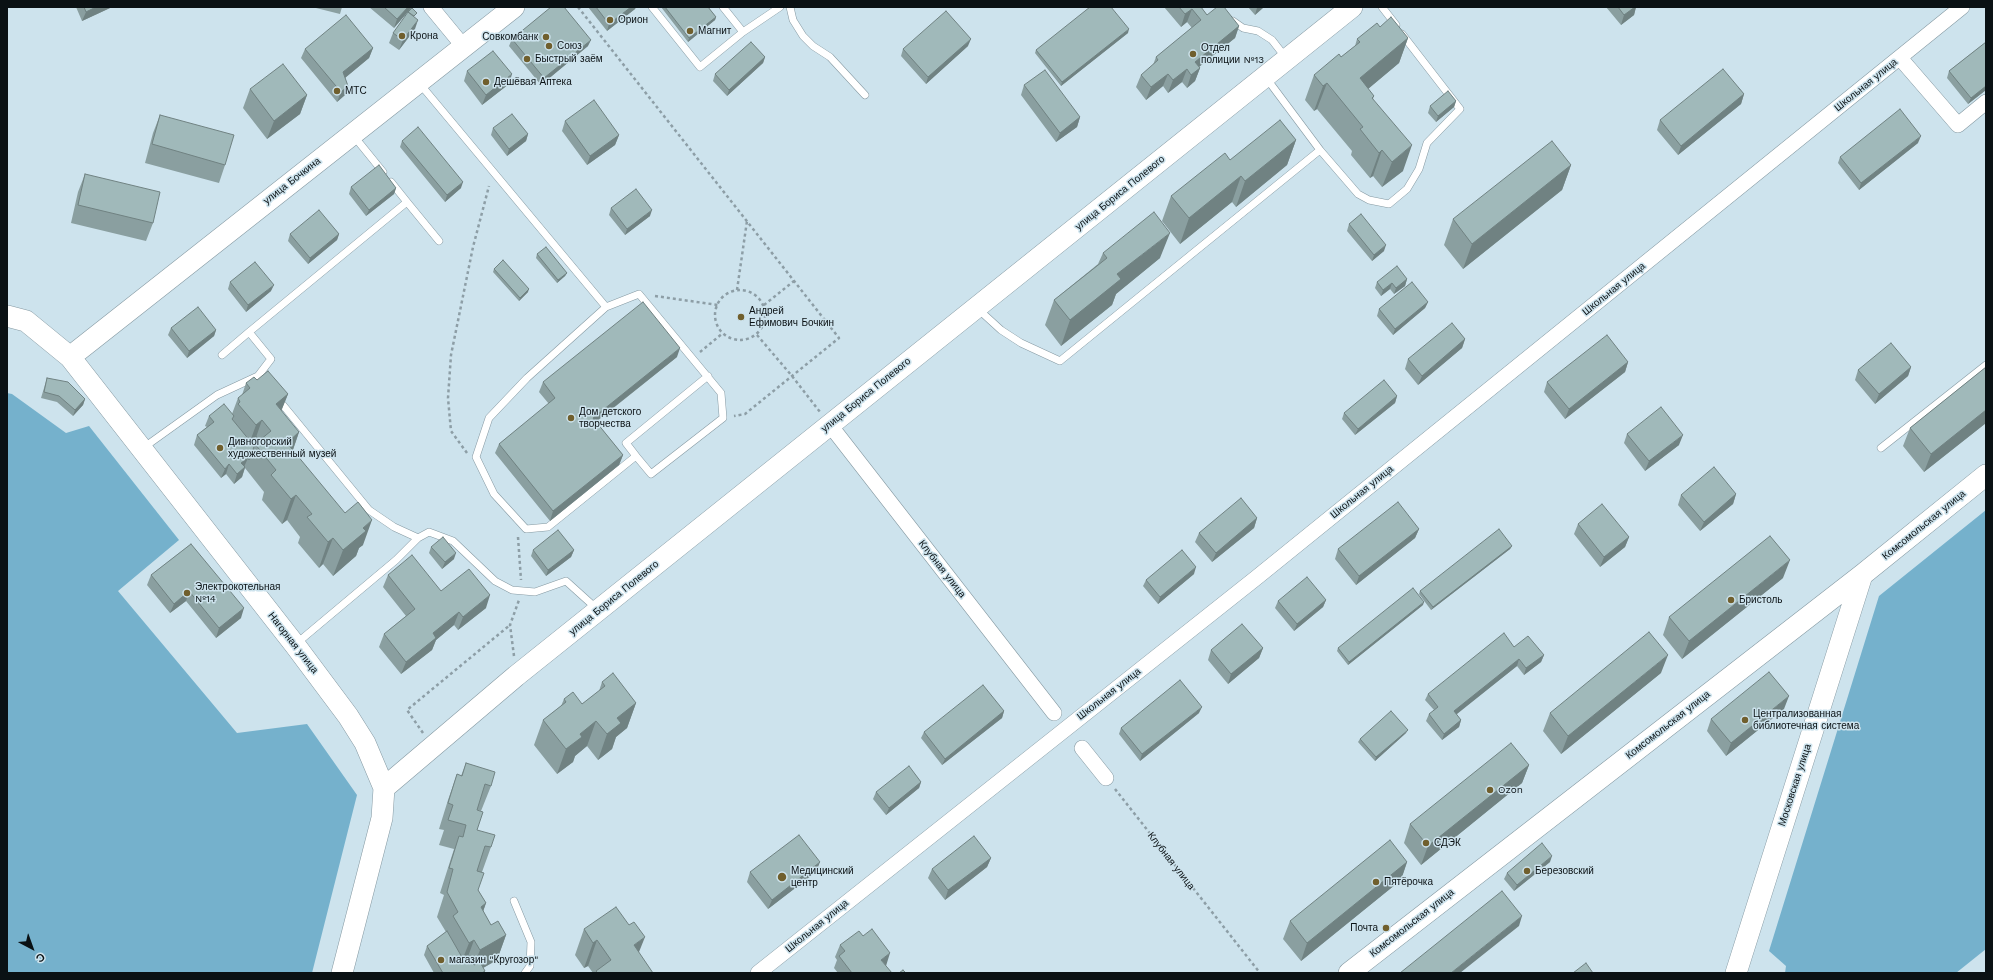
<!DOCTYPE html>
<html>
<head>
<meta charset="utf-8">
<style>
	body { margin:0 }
	#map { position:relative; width:1993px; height:980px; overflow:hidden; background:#cde3ed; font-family:"Work Sans",sans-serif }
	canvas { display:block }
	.frame { position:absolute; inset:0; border:8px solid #0a1114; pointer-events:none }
	.north { position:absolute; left:12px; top:928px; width:40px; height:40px; -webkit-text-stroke:3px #cde3ed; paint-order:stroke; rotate:139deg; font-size:11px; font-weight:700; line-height:16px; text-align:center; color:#0a1114 }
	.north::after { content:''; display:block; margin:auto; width:14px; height:18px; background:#0a1114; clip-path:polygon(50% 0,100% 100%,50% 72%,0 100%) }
</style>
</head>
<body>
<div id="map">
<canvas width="1993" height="980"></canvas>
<div class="frame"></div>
<div class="north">С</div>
</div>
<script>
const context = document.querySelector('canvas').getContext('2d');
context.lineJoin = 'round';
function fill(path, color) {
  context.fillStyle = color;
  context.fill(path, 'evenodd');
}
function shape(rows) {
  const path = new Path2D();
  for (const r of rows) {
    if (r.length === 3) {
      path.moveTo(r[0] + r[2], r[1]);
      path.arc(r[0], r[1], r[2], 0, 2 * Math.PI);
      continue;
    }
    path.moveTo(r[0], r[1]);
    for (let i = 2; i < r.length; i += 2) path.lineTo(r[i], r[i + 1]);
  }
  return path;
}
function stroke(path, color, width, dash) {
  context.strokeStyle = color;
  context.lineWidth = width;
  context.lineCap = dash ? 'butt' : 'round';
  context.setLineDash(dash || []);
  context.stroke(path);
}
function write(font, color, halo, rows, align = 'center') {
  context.font = font + ' "Work Sans",sans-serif';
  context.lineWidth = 3;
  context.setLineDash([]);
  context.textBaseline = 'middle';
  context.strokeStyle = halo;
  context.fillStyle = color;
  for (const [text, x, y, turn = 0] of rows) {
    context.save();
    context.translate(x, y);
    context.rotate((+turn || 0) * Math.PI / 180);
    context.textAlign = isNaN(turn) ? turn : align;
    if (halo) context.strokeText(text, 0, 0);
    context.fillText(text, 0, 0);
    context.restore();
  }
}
fill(shape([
	[7,393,12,394,66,433,89,426,179,540,118,591,237,733,307,724,357,795,312,973,7,973],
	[1986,510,1986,949,1956,973,1785,973,1786,966,1769,951,1879,596]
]), '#75b1cc');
const lane = shape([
	[652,7,700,67,743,32,723,7],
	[790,7,793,20,803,36,813,46,830,57,865,95],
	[1382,7,1396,25],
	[1233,21,1243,28,1258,31,1272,40,1286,58],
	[743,32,780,7],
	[420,84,606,307,639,294,721,393,723,418,651,474,636,456,548,527,526,529,494,494,476,457,489,418,527,378,606,307],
	[353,135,383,172],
	[1320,150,1358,194,1369,200,1389,204,1407,189,1419,169,1427,143,1460,109,1402,34],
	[391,182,407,202],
	[978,309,1001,330,1021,343,1060,361,1320,150,1267,79],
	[222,355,249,332],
	[278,399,369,510,394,527,418,538],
	[143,448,217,395,258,376,271,359,249,332,407,202,439,241],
	[1881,448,1986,365],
	[636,456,626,443,708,376],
	[297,643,396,560,418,538,429,532,453,541,495,581,512,590,535,592,566,581,597,609],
	[514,901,531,942,530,966,525,973]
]);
const street = shape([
	[431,7,464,47],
	[1900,58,1958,125,1986,102],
	[830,425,1054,713],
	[1082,748,1106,778],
	[758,973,1256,578,1962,7]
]);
const secondary = shape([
	[7,316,26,321,70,357,295,645,348,716,365,743,384,788,382,818,342,973],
	[70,357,514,7],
	[384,788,516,676,1352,7],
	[1349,973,1862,575,1986,475],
	[1736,973,1862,575]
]);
stroke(lane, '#8599a2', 8);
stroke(street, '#8599a2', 16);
stroke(secondary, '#8599a2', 22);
stroke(shape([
	[578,7,839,338,745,414,734,416],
	[740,315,25],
	[737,290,747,221],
	[655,296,718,305],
	[764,305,794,281],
	[757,335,792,376,820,412],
	[700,352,723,333],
	[467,453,451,431,448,398,451,355,473,247,489,186],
	[518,537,521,580],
	[514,656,510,625,519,600],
	[423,733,407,710,510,625],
	[1115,789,1260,973]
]), '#8d9ea6', 2.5, [3, 3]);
stroke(lane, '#fff', 7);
stroke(street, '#fff', 15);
stroke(secondary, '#fff', 21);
fill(shape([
	[76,7,111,7,110,8,82,21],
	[312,7,342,7,340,14],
	[369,7,412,7,394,28],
	[588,7,636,7,635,9,607,31],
	[661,7,708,7,716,17,715,20,688,42],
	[1164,7,1201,7,1207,15,1239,26,1235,38,1199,67,1200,68,1195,81,1187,88,1182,82,1168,93,1163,86,1146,100,1136,87,1141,75,1153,65,1156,57,1192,28,1187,22,1181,27],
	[1248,7,1264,7,1255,15],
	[1606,7,1636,7,1634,15,1621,25],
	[416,16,415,17,415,29,399,50,389,43,393,33],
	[1380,27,1408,38,1399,63,1368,89,1374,96,1373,99,1403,171,1382,187,1373,176,1370,178,1351,155,1352,151,1317,109,1314,111,1305,100,1314,75,1341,57,1355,46,1357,39],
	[1128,33,1061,86,1035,53,1036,50],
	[512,39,588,46,541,85,509,46],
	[1986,42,1986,90,1968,104,1947,78,1949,71],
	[968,46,926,84,901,56,903,49],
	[373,48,369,58,345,78,348,86,345,95,337,102,301,58,305,49],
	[765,57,763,63,727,96,713,81,715,74],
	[467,71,509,84,482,105,464,81],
	[1024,85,1080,117,1077,127,1056,142,1021,95],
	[250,89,307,95,300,114,267,139,243,108],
	[1744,94,1741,104,1678,155,1657,130,1660,120],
	[1456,101,1454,107,1436,122,1428,113,1430,106],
	[160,115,225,165,219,183,145,163,153,133],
	[565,121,619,135,615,145,587,165,562,131],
	[493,128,528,134,526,141,507,156,491,135],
	[1296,140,1287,165,1236,207,1232,202,1180,244,1162,221,1171,196,1230,160],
	[402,141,461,188,445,202,400,147],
	[1918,143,1859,190,1838,163,1840,157],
	[1571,165,1562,190,1463,269,1444,245,1453,219],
	[85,174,153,223,146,241,71,223,78,192],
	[351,187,396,188,394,194,366,216,349,194],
	[611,208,650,216,625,235,609,215],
	[1349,224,1384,251,1372,261,1347,231],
	[290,234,339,234,337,240,308,264,288,241],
	[1103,253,1160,258,1116,294,1112,305,1061,346,1045,325,1054,300,1098,264],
	[537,254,567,273,565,276,557,283,536,258],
	[494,269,528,292,519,301,493,272],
	[1407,279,1405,286,1394,294,1390,289,1381,296,1375,288,1377,282],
	[230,282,271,291,246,312,228,289],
	[1428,302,1425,308,1393,335,1377,316,1379,309],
	[171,328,216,330,214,336,187,358,168,335],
	[1465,339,1462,348,1418,385,1405,369,1408,359],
	[677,357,596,422,623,455,619,465,550,521,495,453,499,444,549,404,539,392,543,382],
	[1628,362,1625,372,1565,419,1544,392,1547,382],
	[1911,367,1908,376,1875,404,1855,380,1858,370],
	[1986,367,1986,423,1924,472,1903,446,1910,428],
	[47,378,85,399,83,405,73,416,57,402,41,398],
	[257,380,288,394,281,411,299,432,293,450,363,545,359,548,356,556,333,576,323,564,319,568,298,543,300,537,287,520,282,524,262,500,264,492,245,468,242,477,234,484,226,474,221,478,194,445,197,435,207,427,205,426,209,416,232,414,238,398,242,395,246,383],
	[1397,396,1395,403,1355,435,1342,419,1344,413],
	[1627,434,1679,445,1645,471,1624,443],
	[1736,494,1733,504,1700,531,1678,505,1681,495],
	[1257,518,1254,528,1212,562,1195,542,1199,533],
	[1578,524,1629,537,1625,547,1600,567,1574,534],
	[1419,529,1415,538,1356,585,1335,559,1338,549],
	[191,544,241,618,216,638,186,601,170,613,147,585,151,575],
	[1512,546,1510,549,1431,610,1419,594,1420,591],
	[431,547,454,559,442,569,429,553],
	[533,550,574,550,571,557,546,576,531,556],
	[1194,574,1158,604,1143,586,1146,580],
	[388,575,441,591,486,608,458,630,454,625,436,640,432,650,401,674,379,647,384,634,406,616,383,587],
	[1783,578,1682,659,1663,635,1669,617],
	[1326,600,1323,607,1294,631,1275,608,1278,601],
	[1423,605,1348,665,1337,651,1338,648],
	[1514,647,1544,655,1541,662,1524,675,1517,666,1456,714,1461,720,1459,727,1442,740,1426,721,1429,714,1434,710,1425,700,1428,694],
	[1263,648,1259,658,1228,684,1208,660,1211,650],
	[1661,673,1561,754,1543,731,1550,713],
	[602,682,636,703,627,728,616,737,612,749,598,760,587,746,575,756,573,762,557,774,534,745,543,720,561,706,564,699,582,704,599,691],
	[1784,709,1726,756,1707,731,1711,719],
	[1004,711,1002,718,942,765,921,738,924,732],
	[1199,713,1140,761,1119,734,1121,728],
	[1406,733,1375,761,1358,742,1360,739],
	[466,763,491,786,481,811,477,810,477,830,491,847,482,872,478,890,486,903,483,911,491,925,506,935,497,960,483,968,485,971,485,973,434,973,424,955,427,946,446,932,437,917,444,895,440,893,454,849,439,845,444,830,439,829,448,800,457,774,461,776],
	[1529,765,1522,783,1421,865,1404,843,1410,824],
	[921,782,919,788,886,815,873,799,876,792],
	[991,858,987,867,945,900,928,878,932,869],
	[1407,862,1401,880,1301,961,1283,939,1290,921],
	[1550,862,1514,891,1504,879,1507,873],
	[750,872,816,872,768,909,747,882],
	[584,929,639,953,653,973,593,973,588,966,584,968,575,955],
	[840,945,886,966,892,973,838,973,834,968,837,960,835,957]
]), '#8a9fa0');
fill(shape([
	[96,7,111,7,110,8,82,21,86,12],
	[408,7,412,7,394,28,397,19],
	[631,7,636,7,635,9,607,31,609,24],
	[1259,7,1264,7,1255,15,1257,8],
	[1635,7,1636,7,1634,15,1621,25,1624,15],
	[1192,9,1187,22,1181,27,1185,14],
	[716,17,715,20,688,42,689,38],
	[418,20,415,29,399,50,403,40],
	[1239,26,1235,38,1190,74,1195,62],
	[1129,29,1128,33,1061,86,1062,82],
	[1408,38,1399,63,1350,104,1360,78],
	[971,39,968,46,926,84,928,77],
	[591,40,588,46,541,85,544,78],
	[373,48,369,58,340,82,343,72],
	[765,57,763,63,727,96,729,90],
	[1200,68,1195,81,1187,88,1191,75],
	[1187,69,1182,82,1168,93,1173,80],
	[512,74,509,84,482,105,486,95],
	[1168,74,1163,86,1146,100,1151,87],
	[1327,83,1317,109,1314,111,1323,86],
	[348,86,345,95,337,102,341,92],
	[1986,86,1986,90,1968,104,1971,98],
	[1744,94,1741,104,1678,155,1681,146],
	[307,95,300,114,267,139,274,121],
	[1456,101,1454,107,1436,122,1438,116],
	[1080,117,1077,127,1056,142,1060,133],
	[528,134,526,141,507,156,509,149],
	[619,135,615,145,587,165,590,156],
	[1921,136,1918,143,1859,190,1861,183],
	[1296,140,1287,165,1236,207,1245,181],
	[1412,145,1403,171,1382,187,1392,162],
	[1382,150,1373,176,1370,178,1379,153],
	[1571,165,1562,190,1463,269,1472,244],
	[1241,176,1232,202,1180,244,1189,218],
	[463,182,461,188,445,202,447,195],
	[396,188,394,194,366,216,369,210],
	[652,210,650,216,625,235,627,229],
	[1170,233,1160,258,1116,294,1112,305,1061,346,1070,320,1117,274],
	[339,234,337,240,308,264,310,258],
	[1386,245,1384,251,1372,261,1374,255],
	[567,273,565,276,557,283,558,280],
	[1407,279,1405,286,1394,294,1396,288],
	[1392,283,1390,289,1381,296,1383,290],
	[274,285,271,291,246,312,248,305],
	[529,289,528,292,519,301,520,298],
	[1428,302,1425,308,1393,335,1395,329],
	[216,330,214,336,187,358,189,351],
	[1465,339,1462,348,1418,385,1422,376],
	[680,348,677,357,589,427,593,418],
	[1628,362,1625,372,1565,419,1569,409],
	[1911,367,1908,376,1875,404,1879,394],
	[288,394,278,419,276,404],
	[1397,396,1395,403,1355,435,1358,429],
	[85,399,83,405,73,416,75,410],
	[1986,410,1986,423,1924,472,1931,454],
	[262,420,253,446,247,450,256,425],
	[299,432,290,458,287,443],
	[1683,435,1679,445,1645,471,1649,461],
	[623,455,619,465,550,521,553,511],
	[248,458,244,467,241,463],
	[229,464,226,474,221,478,225,469],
	[245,467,242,477,234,484,237,474],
	[1736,494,1733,504,1700,531,1704,522],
	[296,495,287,520,282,524,291,499],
	[1257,518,1254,528,1212,562,1216,553],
	[372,520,363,545,359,548,356,556,333,576,343,550,363,528],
	[1419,529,1415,538,1356,585,1359,576],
	[1629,537,1625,547,1600,567,1604,557],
	[333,538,323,564,319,568,328,542],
	[1512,546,1510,549,1431,610,1433,607],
	[574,550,571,557,546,576,548,570],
	[456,553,454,559,442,569,445,562],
	[1790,560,1783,578,1682,659,1689,641],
	[1196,567,1194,574,1158,604,1160,597],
	[189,591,186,601,170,613,174,604],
	[490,595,486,608,458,630,463,617],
	[1326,600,1323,607,1294,631,1297,624],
	[1424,602,1423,605,1348,665,1349,662],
	[244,608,241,618,216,638,219,628],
	[459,612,454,625,436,640,432,650,401,674,406,662,433,633],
	[1263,648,1259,658,1228,684,1231,674],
	[1544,655,1541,662,1524,675,1526,668],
	[1668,655,1661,673,1561,754,1568,736],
	[1519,659,1517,666,1452,718,1454,711],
	[1789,696,1784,709,1726,756,1731,743],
	[636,703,627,728,616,737,612,749,598,760,607,734,617,718],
	[1202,707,1199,713,1140,761,1142,754],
	[1004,711,1002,718,942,765,945,759],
	[1461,720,1459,727,1442,740,1444,734],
	[596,721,587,746,575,756,573,762,557,774,566,749,580,734],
	[1408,730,1406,733,1375,761,1376,757],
	[1529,765,1522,783,1421,865,1428,846],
	[921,782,919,788,886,815,889,808],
	[1552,856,1550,862,1514,891,1517,885],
	[991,858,987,867,945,900,948,890],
	[820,862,816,872,768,909,772,900],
	[1407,862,1401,880,1301,961,1307,943],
	[486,903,477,929,481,907],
	[1522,916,1519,926,1460,973,1451,973],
	[506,935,497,960,474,973,471,973,480,950],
	[645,937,635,962,634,945],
	[474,940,465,965,459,968,469,943],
	[597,940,588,966,584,968,593,943],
	[890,953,886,966,881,960]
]), '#708282');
const building = shape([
	[84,7,96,7,86,12,84,7],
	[384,7,408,7,397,19,384,7],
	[551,7,564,7,591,40,544,78,512,39,551,7],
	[596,7,631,7,609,24,596,7],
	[665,7,708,7,716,17,689,38,665,7],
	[1090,7,1111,7,1129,29,1062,82,1036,50,1090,7],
	[1179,7,1201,7,1207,15,1217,7,1224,7,1239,26,1195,62,1200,68,1191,75,1187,69,1173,80,1168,74,1151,87,1141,75,1158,60,1156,57,1201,20,1192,9,1185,14,1179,7],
	[1618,7,1635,7,1624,15,1618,7],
	[412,8,417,13,414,16,408,12,412,8],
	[946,11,971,39,928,77,903,49,946,11],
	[408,12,418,20,403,40,393,33,408,12],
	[346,15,373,48,343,72,348,86,341,92,305,49,346,15],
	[1391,17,1408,38,1360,78,1374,96,1372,98,1412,145,1392,162,1382,150,1379,153,1360,129,1363,127,1327,83,1323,86,1314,75,1339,54,1341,57,1360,42,1357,39,1377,23,1380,27,1391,17],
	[751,42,765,57,729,90,715,74,751,42],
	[1986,42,1986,86,1971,98,1949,71,1986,42],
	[493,51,512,74,486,95,467,71,493,51],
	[283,64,307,95,274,121,250,89,283,64],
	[1723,69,1744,94,1681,146,1660,120,1723,69],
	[1045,70,1080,117,1060,133,1024,85,1045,70],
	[1448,91,1456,101,1438,116,1430,106,1448,91],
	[594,100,619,135,590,156,565,121,594,100],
	[1900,109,1921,136,1861,183,1840,157,1900,109],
	[512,114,528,134,509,149,493,128,512,114],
	[160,115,234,135,225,165,152,144,160,115],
	[1280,120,1296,140,1245,181,1241,176,1189,218,1171,196,1225,153,1230,160,1280,120],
	[418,127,463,182,447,195,402,141,418,127],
	[1552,141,1571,165,1472,244,1453,219,1552,141],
	[379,165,396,188,369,210,351,187,379,165],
	[85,174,160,192,153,223,78,205,85,174],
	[636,189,652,210,627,229,611,208,636,189],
	[319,210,339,234,310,258,290,234,319,210],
	[1154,212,1170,233,1117,274,1121,279,1070,320,1054,300,1107,258,1103,253,1154,212],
	[1361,214,1386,245,1374,255,1349,224,1361,214],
	[546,247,567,273,558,280,537,254,546,247],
	[503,260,529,289,520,298,494,269,503,260],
	[255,262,274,285,248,305,230,282,255,262],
	[1397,266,1407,279,1396,288,1392,283,1383,290,1377,282,1397,266],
	[1412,282,1428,302,1395,329,1379,309,1412,282],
	[643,302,680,348,593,418,623,455,553,511,499,444,555,398,543,382,643,302],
	[198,307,216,330,189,351,171,328,198,307],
	[1452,323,1465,339,1422,376,1408,359,1452,323],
	[1607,335,1628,362,1569,409,1547,382,1607,335],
	[1891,343,1911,367,1879,394,1858,370,1891,343],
	[1986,367,1986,410,1931,454,1910,428,1986,367],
	[268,371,288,394,276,404,299,432,287,443,345,513,358,502,372,520,363,528,366,531,343,550,333,538,328,542,307,517,312,514,296,495,291,499,271,475,276,470,255,444,271,431,262,420,256,425,238,404,240,402,238,398,250,388,246,383,254,377,257,380,268,371],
	[47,378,68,382,85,399,75,410,59,396,44,392,47,378],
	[1384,380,1397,396,1358,429,1344,413,1384,380],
	[224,404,234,416,232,419,250,441,256,436,260,441,255,444,249,460,248,458,241,463,245,467,237,474,229,464,225,469,197,435,214,422,209,416,224,404],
	[1661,407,1683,435,1649,461,1627,434,1661,407],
	[1714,467,1736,494,1704,522,1681,495,1714,467],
	[1241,498,1257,518,1216,553,1199,533,1241,498],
	[1398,502,1419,529,1359,576,1338,549,1398,502],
	[1602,504,1629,537,1604,557,1578,524,1602,504],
	[1499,529,1512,546,1433,607,1420,591,1499,529],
	[558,530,574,550,548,570,533,550,558,530],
	[1770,536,1790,560,1689,641,1669,617,1770,536],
	[443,537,456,553,445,562,431,547,443,537],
	[191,544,244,608,219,628,189,591,174,604,151,575,191,544],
	[1182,550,1196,567,1160,597,1146,580,1182,550],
	[412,555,441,591,469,569,490,595,463,617,459,612,433,633,436,638,406,662,384,634,415,609,388,575,412,555],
	[1307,577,1326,600,1297,624,1278,601,1307,577],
	[1413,588,1424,602,1349,662,1338,648,1413,588],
	[1242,624,1263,648,1231,674,1211,650,1242,624],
	[1649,632,1668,655,1568,736,1550,713,1649,632],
	[1504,633,1514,647,1528,636,1544,655,1526,668,1519,659,1454,711,1461,720,1444,734,1429,714,1438,707,1428,694,1504,633],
	[1769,672,1789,696,1731,743,1711,719,1769,672],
	[613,673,636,703,617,718,621,723,607,734,596,721,580,734,582,737,566,749,543,720,566,702,564,699,573,692,582,704,605,686,602,682,613,673],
	[1180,680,1202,707,1142,754,1121,728,1180,680],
	[983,685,1004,711,945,759,924,732,983,685],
	[1391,711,1408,730,1376,757,1360,739,1391,711],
	[1511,743,1529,765,1428,846,1410,824,1511,743],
	[466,763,495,772,491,786,485,784,477,810,483,812,477,830,495,835,491,847,485,846,477,871,484,873,478,890,486,903,481,907,491,925,498,921,506,935,480,950,474,940,469,943,453,916,458,912,447,892,453,869,449,868,459,836,463,837,466,825,448,820,453,805,448,803,457,774,462,776,466,763],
	[909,766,921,782,889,808,876,792,909,766],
	[799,835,820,862,772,900,750,872,799,835],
	[974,836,991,858,948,890,932,869,974,836],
	[1390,840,1407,862,1307,943,1290,921,1390,840],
	[1542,843,1552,856,1517,885,1507,873,1542,843],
	[1502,891,1522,916,1451,973,1400,973,1502,891],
	[616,907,629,925,634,922,645,937,634,945,653,973,598,973,596,971,611,960,597,940,593,943,584,929,616,907],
	[872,929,890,953,881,960,892,973,852,973,839,956,845,951,840,945,859,931,863,936,872,929],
	[447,931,463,959,468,955,474,965,480,962,485,971,482,973,443,973,427,946,447,931],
	[1586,963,1593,973,1573,973,1586,963],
	[903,970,906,973,899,973,903,970]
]);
fill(building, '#a0b9ba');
stroke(building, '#708282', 1);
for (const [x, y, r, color] of [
	[610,20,4,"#705f2d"],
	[690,31,4,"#705f2d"],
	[402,36,4,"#705f2d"],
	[546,37,4,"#705f2d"],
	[549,46,4,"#705f2d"],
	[1193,54,4,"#705f2d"],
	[527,59,4,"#705f2d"],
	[486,82,4,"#705f2d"],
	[337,91,4,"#705f2d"],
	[741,317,4,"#705f2d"],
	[571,418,4,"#705f2d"],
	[220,448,4,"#705f2d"],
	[187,593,4,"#705f2d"],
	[1731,600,4,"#705f2d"],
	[1745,720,4,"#705f2d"],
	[1490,790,4,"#705f2d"],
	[1426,843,4,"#705f2d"],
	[1527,871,4,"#705f2d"],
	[782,877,5,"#705f2d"],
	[1376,882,4,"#705f2d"],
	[1386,928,4,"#705f2d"],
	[441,960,4,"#705f2d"]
]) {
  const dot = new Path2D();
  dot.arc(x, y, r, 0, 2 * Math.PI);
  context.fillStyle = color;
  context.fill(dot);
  stroke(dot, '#cde3ed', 1.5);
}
write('10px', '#0a1114', '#cde3ed', [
	["Орион",618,20],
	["Магнит",698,31],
	["Крона",410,36],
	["Совкомбанк",538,37,"right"],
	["Союз",557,46],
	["Отдел",1201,48],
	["полиции №13",1201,60],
	["Быстрый заём",535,59],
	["Дешёвая Аптека",494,82],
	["МТС",345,91],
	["Андрей",749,311],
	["Ефимович Бочкин",749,323],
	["Дом детского",579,412],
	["творчества",579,424],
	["Дивногорский",228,442],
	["художественный музей",228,454],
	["Электрокотельная",195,587],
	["№14",195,599],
	["Бристоль",1739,600],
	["Централизованная",1753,714],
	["библиотечная система",1753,726],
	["Ozon",1498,790],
	["СДЭК",1434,843],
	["Медицинский",791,871],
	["центр",791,883],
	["Березовский",1535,871],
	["Пятёрочка",1384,882],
	["Почта",1378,928,"right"],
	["магазин \"Кругозор\"",449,960]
], 'left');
write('10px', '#0a1114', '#cde3ed', [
	["Школьная улица",1866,85,-39],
	["улица Бочкина",292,181,-38],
	["улица Бориса Полевого",1120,193,-39],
	["Школьная улица",1614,289,-39],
	["улица Бориса Полевого",866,395,-39],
	["Школьная улица",1362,492,-39],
	["Комсомольская улица",1924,525,-39],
	["Клубная улица",942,569,52],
	["улица Бориса Полевого",614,598,-39],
	["Нагорная улица",293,643,52],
	["Школьная улица",1109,694,-38],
	["Комсомольская улица",1668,725,-38],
	["Московская улица",1795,785,-72],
	["Клубная улица",1171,861,52],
	["Комсомольская улица",1412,923,-38],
	["Школьная улица",817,926,-39]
]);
</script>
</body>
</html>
